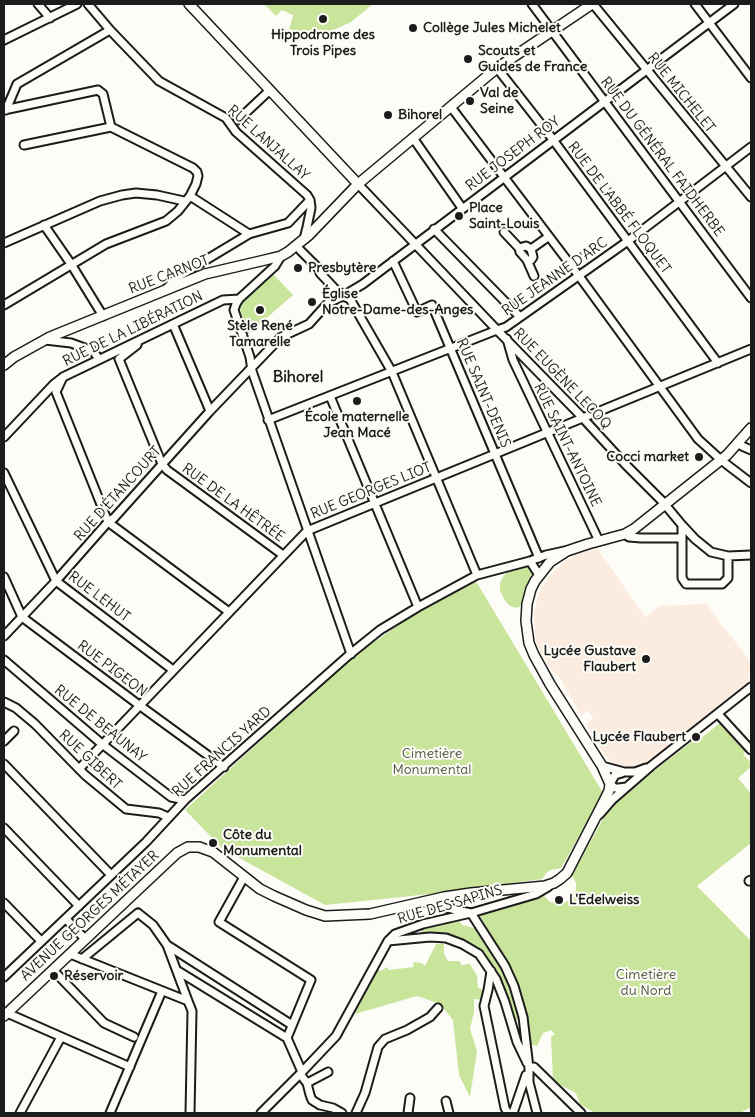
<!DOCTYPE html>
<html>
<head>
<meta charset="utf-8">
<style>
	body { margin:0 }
	#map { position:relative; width:755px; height:1117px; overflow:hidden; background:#fdfcf7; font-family:Delius,sans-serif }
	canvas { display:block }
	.frame { position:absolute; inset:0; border:5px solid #1c1c1c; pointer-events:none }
</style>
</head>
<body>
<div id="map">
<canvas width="755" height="1117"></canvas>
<div class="frame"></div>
</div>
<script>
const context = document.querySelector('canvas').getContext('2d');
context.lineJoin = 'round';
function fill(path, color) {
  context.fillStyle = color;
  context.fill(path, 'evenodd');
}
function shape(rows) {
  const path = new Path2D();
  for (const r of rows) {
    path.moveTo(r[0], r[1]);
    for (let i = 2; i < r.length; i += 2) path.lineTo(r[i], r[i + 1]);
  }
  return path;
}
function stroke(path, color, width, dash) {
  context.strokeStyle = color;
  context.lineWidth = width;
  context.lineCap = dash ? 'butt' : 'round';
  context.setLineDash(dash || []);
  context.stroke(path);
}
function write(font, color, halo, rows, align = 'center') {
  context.font = font + ' Delius,sans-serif';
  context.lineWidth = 4;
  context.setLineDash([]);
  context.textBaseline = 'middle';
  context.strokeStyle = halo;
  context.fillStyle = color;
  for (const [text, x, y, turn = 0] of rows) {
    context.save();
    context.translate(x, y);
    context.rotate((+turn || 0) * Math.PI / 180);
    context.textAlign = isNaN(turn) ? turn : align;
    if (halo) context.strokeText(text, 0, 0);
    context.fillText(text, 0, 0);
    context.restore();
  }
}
fill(shape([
	[597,548,645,617,660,606,706,604,751,662,751,674,748,677,750,680,675,740,671,738,667,740,669,745,651,760,639,766,633,768,616,765,611,761,604,754,586,724,593,718,588,711,581,715,558,675,552,671,542,656,535,639,534,614,539,592,544,584,550,575,565,561,578,554]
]), '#fbecdf');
fill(shape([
	[264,4,373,4,351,22,336,29,322,34,301,34,289,29,290,27,293,15,282,10,276,16],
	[272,273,293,295,248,334,241,313,240,306,244,300],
	[524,566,530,568,532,571,533,578,521,606,516,608,510,606,506,602,500,591,500,583,503,577,509,570],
	[473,582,477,583,603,793,561,868,551,870,547,872,542,879,440,893,325,905,223,849,185,810,350,659,416,613],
	[720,723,747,750,743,754,751,763,751,767,738,778,751,794,751,843,697,886,751,941,751,1107,740,1113,595,1113,580,1104,576,1093,560,1085,553,1079,551,1037,555,1034,551,1030,543,1033,537,1046,531,1044,528,1025,514,1019,499,977,482,954,447,936,422,933,420,927,458,919,462,925,475,928,486,926,478,913,544,896,550,902,556,903,564,903,569,900,576,890,576,883,572,875,608,810,615,802,691,742,695,743],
	[436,944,444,944,444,954,448,961,460,961,461,965,470,964,477,976,478,988,486,991,484,1000,474,999,474,1012,470,1029,477,1051,470,1097,459,1075,453,1020,440,1004,417,996,355,1014,363,991,377,969,381,971,387,967,389,970,414,967,413,962,422,963,425,966]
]), '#c9e59c');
const minor = shape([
	[38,4,50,18],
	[88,4,110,30,159,81,226,118,236,132,307,195,310,200,311,208,307,227,305,235,306,238],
	[532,4,751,298],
	[593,4,751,197],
	[695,4,751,78],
	[4,40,77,4],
	[497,68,551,137,718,363],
	[451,107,579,276,698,439,721,460,751,483],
	[4,110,98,90,103,94,111,127,193,168,197,172,198,176,196,184,190,196,178,211,166,221,106,244,4,305],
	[6,110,17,84,110,30],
	[238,120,270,90],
	[413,138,462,208],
	[24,145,111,127],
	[358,184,497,330,581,416,625,464,662,501,682,525,695,539,711,552,728,556,751,555],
	[190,196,249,234,288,223,310,200],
	[44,225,71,264,103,316],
	[434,229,520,317],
	[504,232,519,248],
	[4,243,100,201,122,195,136,193,157,195,184,201],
	[531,249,526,246,519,248,520,252,527,260,531,260,533,257,531,249,548,237],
	[300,250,319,269,320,273,336,290,343,296,350,299,392,372,477,575],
	[281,256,275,266,239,299,236,304,234,310,250,357,252,371,351,654],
	[527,260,534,276],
	[393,261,417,312,432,305,539,558],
	[167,288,176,278,249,234],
	[173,324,210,411],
	[507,339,513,360,599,541],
	[45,340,71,343,93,351,99,359],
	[138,341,137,345,119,359,162,464,167,470,283,555],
	[63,377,56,392,108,522,229,612],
	[330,396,418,607],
	[268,420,497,330,506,327,628,241,751,147],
	[4,437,54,384,63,377,223,300,239,299],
	[738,443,742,446,751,450],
	[4,473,56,581,173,670],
	[682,525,682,578,686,584,722,584,728,578,728,556],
	[625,534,629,537,641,538,682,538],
	[530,561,539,575],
	[4,577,22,617,139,705,224,767],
	[4,636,56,581,108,522,114,518,210,411,281,337,309,324,328,303,343,296,363,284,734,4],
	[4,660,102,744,171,797,185,800],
	[4,702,16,708,35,724,85,775,126,809,159,813,168,817],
	[718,714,751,750],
	[4,741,14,731],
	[4,764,111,875],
	[602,766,624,772,635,772,646,768],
	[79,769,307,531,751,349],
	[622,773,615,775,610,784,615,788,619,788,626,787],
	[599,815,613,799,651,766,751,687],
	[4,828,79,906],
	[244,877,219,922,311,980,287,1038,302,1072],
	[749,881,751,880],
	[428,901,433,905,471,913,505,966,514,986,523,1017,529,1068,529,1082,537,1113],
	[4,903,41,941],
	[66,919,85,939],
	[388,941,430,937,446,938,462,944,479,954,496,979,505,1002,517,1042,527,1063],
	[167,945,292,1025],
	[70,954,188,1001,192,1011,190,1113],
	[82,959,138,913,153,925,167,945,188,1001],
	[53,970,104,1023,134,1037],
	[178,971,287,1038],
	[491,971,488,990,484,1006,505,1108,508,1113],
	[4,977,146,842,185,800,349,655,380,630,418,607,477,575,530,561,546,555,564,551],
	[7,1013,130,1067],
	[529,1068,534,1067,581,1113],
	[300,1074,307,1083,310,1095,312,1100,320,1105,333,1108,342,1113],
	[307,1083,328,1072],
	[446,1101,449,1113],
	[20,1113,61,1037],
	[110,1113,162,991],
	[261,1113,300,1074,336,1036,388,941,395,934,423,924,471,913,536,894,548,887],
	[356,1113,365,1093,378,1047,385,1039,407,1030,430,1017,438,1008],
	[408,1113,410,1098],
	[513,1113,526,1075]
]);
const tertiary = shape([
	[189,4,358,184],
	[4,365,14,357,50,337,205,274,265,260,281,256,288,252,309,235,358,184,497,68,592,4],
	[4,1016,177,853,188,847,199,847,213,852,260,889,274,896,306,910,325,916,370,914,444,897,471,893,545,886,554,883,560,879,567,873,604,801,609,791,610,784,602,766,550,684,534,655,529,643,526,621,527,604,531,589,535,581,550,562,567,551,588,544,625,534,634,529,727,455,751,428]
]);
stroke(minor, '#1c1c1c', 11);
stroke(tertiary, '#1c1c1c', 12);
stroke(minor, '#fdfcf7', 7);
stroke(tertiary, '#fdfcf7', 9);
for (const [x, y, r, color] of [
	[323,19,5,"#1c1c1c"],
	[413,28,5,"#1c1c1c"],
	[468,59,5,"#1c1c1c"],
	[470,101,5,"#1c1c1c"],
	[388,115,5,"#1c1c1c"],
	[459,216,5,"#1c1c1c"],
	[298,268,5,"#1c1c1c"],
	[312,302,5,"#1c1c1c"],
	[260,310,5,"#1c1c1c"],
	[357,401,5,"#1c1c1c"],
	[699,457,5,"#1c1c1c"],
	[646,659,5,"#1c1c1c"],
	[696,737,5,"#1c1c1c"],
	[213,843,5,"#1c1c1c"],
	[559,900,5,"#1c1c1c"],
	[54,976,5,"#1c1c1c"]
]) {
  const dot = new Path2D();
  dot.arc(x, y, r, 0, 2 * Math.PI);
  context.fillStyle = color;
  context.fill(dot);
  stroke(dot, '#fdfcf7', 2);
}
write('bold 14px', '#1c1c1c', '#fdfcf7', [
	["Collège Jules Michelet",423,28],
	["Hippodrome des",323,35,"center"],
	["Trois Pipes",323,51,"center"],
	["Scouts et",478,51],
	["Guides de France",478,67],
	["Val de",480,93],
	["Seine",480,109],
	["Bihorel",398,115],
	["Place",469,208],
	["Saint-Louis",469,224],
	["Presbytère",308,268],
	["Église",322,294],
	["Notre-Dame-des-Anges",322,310],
	["Stèle René",260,326,"center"],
	["Tamarelle",260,342,"center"],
	["École maternelle",357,417,"center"],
	["Jean Macé",357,433,"center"],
	["Cocci market",689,457,"right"],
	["Lycée Gustave",636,651,"right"],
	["Flaubert",636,667,"right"],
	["Lycée Flaubert",686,737,"right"],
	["Côte du",223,835],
	["Monumental",223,851],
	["L'Edelweiss",569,900],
	["Réservoir",64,976]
], 'left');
write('14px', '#1c1c1c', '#fdfcf7', [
	["RUE MICHELET",681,93,51],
	["RUE LANJALLAY",268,143,42],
	["RUE JOSEPH ROY",513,154,-37],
	["RUE DU GÉNÉRAL FAIDHERBE",662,157,53],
	["RUE DE L'ABBÉ FLOQUET",619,208,53],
	["RUE CARNOT",169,275,-21],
	["RUE JEANNE D'ARC",555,277,-35],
	["RUE DE LA LIBÉRATION",133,329,-26],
	["RUE EUGÈNE LECOQ",562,379,46],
	["RUE SAINT-DENIS",483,393,67],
	["RUE SAINT-ANTOINE",567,445,64],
	["RUE GEORGES LIOT",371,491,-22],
	["RUE D'ÉTANCOURT",118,494,-48],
	["RUE DE LA HÊTRÉE",233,503,36],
	["RUE LEHUT",99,597,37],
	["RUE PIGEON",112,669,37],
	["RUE DE BEAUNAY",100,724,39],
	["RUE FRANCIS YARD",222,752,-42],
	["RUE GIBERT",90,760,43],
	["RUE DES SAPINS",450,905,-16],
	["AVENUE GEORGES MÉTAYER",90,916,-43]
]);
write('14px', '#505842', '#fdfcf7', [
	["Cimetière",432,754],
	["Monumental",432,770],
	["Cimetière",646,975],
	["du Nord",646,991]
]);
write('bold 16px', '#1c1c1c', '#fdfcf7', [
	["Bihorel",298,377]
]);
</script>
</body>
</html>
